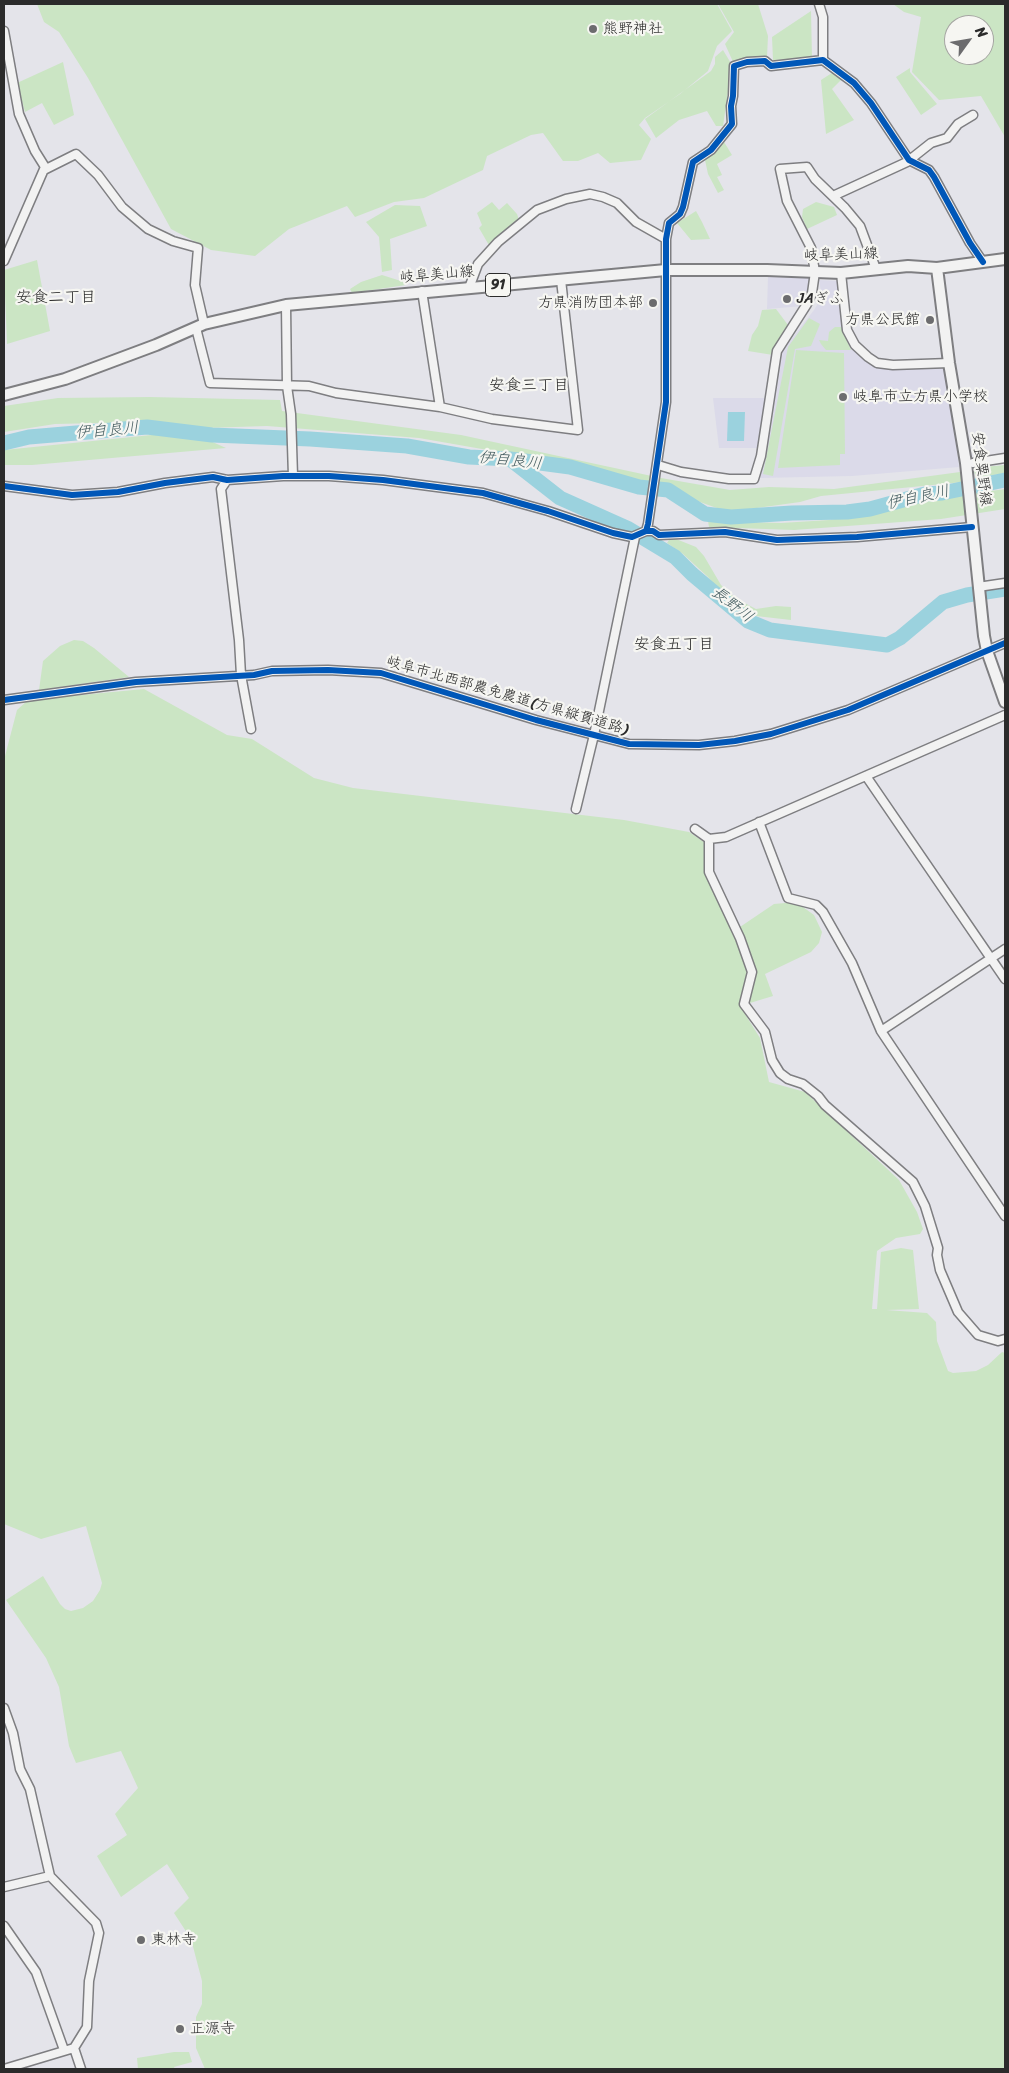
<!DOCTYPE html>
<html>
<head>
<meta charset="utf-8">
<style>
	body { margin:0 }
	#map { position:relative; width:1009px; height:2073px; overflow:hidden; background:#e4e4ea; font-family:Sriracha,sans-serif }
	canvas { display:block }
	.frame { position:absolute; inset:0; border:5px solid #2b2b2b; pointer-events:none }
	.north { position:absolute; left:944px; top:15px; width:50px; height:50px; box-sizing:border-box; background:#f6f6f2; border:1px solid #a5a5a2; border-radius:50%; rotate:58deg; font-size:14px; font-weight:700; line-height:20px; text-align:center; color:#2b2b2b }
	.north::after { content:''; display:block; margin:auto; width:18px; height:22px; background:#6c6c6e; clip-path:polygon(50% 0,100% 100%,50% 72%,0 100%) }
</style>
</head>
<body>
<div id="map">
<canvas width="1009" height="2073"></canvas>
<div class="frame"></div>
<div class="north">N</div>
</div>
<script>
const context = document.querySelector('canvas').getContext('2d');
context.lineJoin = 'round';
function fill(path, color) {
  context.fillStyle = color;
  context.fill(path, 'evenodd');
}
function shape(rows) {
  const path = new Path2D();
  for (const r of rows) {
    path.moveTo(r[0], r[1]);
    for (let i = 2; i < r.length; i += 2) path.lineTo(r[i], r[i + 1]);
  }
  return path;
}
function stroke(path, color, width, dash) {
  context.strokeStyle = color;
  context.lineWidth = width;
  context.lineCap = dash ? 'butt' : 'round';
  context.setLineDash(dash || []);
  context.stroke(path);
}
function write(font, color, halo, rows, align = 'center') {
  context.font = font + ' Sriracha,"Klee One",sans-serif';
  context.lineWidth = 4.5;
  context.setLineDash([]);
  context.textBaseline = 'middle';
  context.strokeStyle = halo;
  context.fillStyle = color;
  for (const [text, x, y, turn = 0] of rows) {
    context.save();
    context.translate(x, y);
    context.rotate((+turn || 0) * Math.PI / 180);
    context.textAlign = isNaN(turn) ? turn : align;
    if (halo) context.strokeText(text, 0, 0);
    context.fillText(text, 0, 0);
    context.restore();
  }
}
fill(shape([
	[768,277,812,278,811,292,803,306,767,309],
	[819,280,839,281,843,328,851,347,873,365,946,367,959,467,852,476,760,478,771,428,783,350,814,310,822,297],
	[713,398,766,398,758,448,719,448]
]), '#dbdae9');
fill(shape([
	[37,4,717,4,732,31,717,46,708,71,680,94,645,118,639,125,651,139,641,160,610,163,598,153,578,161,563,161,543,133,531,135,487,156,483,170,424,198,394,202,355,217,347,206,289,229,255,256,211,250,171,229,88,78,59,32,44,22],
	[718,4,758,4,768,36,767,57,734,64,725,44,734,32],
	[893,4,1005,4,1005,137,981,96,939,100,912,72,921,17,904,12],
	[954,25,984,25,984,55,954,55],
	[811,11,812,58,773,60,772,37],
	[723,50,732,65,723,126,716,126,707,111,679,120,656,138,645,119,711,71,715,64,715,57],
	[63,62,74,115,54,125,42,103,25,112,17,83],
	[910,68,910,72,937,104,921,115,896,77],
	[835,71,843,78,832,89,854,120,826,134,821,80],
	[721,137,732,155,717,164,722,175,717,177,724,190,718,193,708,174,705,160,708,151],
	[492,202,499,210,507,203,517,214,519,220,490,247,479,228,482,225,477,213],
	[816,202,834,207,837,215,807,229,802,217,803,209],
	[395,205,420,206,427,226,390,239,392,270,382,272,379,237,366,222],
	[696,211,702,222,710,239,691,240,677,223],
	[37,260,50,331,7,344,4,270],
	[382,275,404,282,406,285,352,293,350,289,361,282],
	[776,309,788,325,773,355,748,351,752,335,758,326,762,310],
	[809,318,820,324,811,346,795,349,773,476,763,474,788,347],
	[835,327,841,327,851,350,826,350,821,344,819,340,828,341,829,332],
	[796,350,844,353,845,454,840,454,840,465,778,468],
	[150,397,280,400,282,411,461,435,661,478,730,490,769,487,834,489,960,472,963,482,821,496,800,502,728,512,686,497,676,490,661,486,545,460,419,438,267,426,204,428,101,423,55,424,4,432,4,406,58,398],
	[171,433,208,440,226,448,32,465,4,465,4,450],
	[1005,465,1005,473,976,478,973,468],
	[1005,489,1005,509,941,519,794,530,709,527,708,521,781,523,829,520,935,499],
	[671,537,696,547,704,556,721,585,737,599,756,609,776,606,791,607,791,620,756,616,727,599,708,577,683,554,667,543],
	[74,640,83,641,94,648,129,677,39,690,43,661,60,646],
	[144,689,227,735,252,739,314,778,353,788,624,820,689,832,704,842,717,891,734,931,774,904,796,902,814,915,822,932,819,943,811,952,765,974,773,996,740,1006,760,1038,769,1082,805,1092,899,1180,917,1212,923,1229,920,1234,896,1238,877,1251,872,1309,877,1309,881,1252,901,1248,913,1250,919,1309,886,1310,927,1313,936,1322,937,1341,948,1371,953,1373,976,1371,988,1365,1002,1352,1005,1353,1005,2069,205,2069,196,2048,196,2017,202,2004,202,1981,191,1939,174,1913,189,1898,167,1864,121,1897,97,1856,127,1835,115,1814,138,1788,121,1751,76,1763,69,1746,59,1687,46,1658,6,1600,43,1576,60,1604,65,1609,71,1611,83,1608,93,1601,100,1590,102,1583,86,1526,41,1539,4,1524,4,760,17,710,28,700],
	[174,2052,189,2052,192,2062,174,2067,175,2069,138,2069,137,2058]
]), '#cbe5c4');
fill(shape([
	[728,412,745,412,744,441,727,441]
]), '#9bd2de');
stroke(shape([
	[4,443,29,437,147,427,212,435,310,439,407,446,469,457,510,459,570,467,639,487,668,490,705,514,731,517,792,513,847,512,870,509,925,494,942,493,1005,480],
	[510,459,560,498,627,528,675,557,692,574,748,621,770,630,887,645,900,638,943,602,967,595,1005,589]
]), '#9bd2de', 15);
const minor = shape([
	[819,4,823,17,823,60],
	[4,31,19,114,35,151,45,167,4,261],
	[44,170,76,154,98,175,122,207,148,229,173,241,198,248,195,285,204,324],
	[833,196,907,162,931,143,947,138,958,124,973,115],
	[841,273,847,330,855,345,868,357,877,363,893,365,949,363],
	[469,288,478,264,498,242,537,210,566,199,590,194,603,197,617,203,636,222,666,239],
	[422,291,440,407],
	[286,305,287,386,291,414,293,476],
	[196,328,210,383,309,386,336,393,440,407,492,419,578,430,561,280],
	[973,463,1005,458],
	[658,465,681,472,729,479,754,479,761,456,777,351,807,304,812,293,815,272,811,248,787,201,780,169,807,167,815,179,845,208,860,226,876,269],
	[227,480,221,489,239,640,241,675,251,729],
	[4,486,72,495,118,492,165,483,213,477,227,480,283,476,329,476,383,480,483,493,548,511,613,533,632,537,646,531,653,531,659,535,725,532,777,540,857,537,972,527],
	[646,531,648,524,666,402,666,239,669,223,680,214,683,207,693,162,711,150,732,124,731,106,733,96,734,66,747,62,765,61,771,66,823,60,854,83,871,103,909,160,929,170,934,177,970,243,983,262],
	[978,587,1005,583],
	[4,700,136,682,254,675,272,671,328,670,381,673,536,720,629,744,699,745,735,741,771,734,848,710,1005,643],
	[866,776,1005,979],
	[576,809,594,735,635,537],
	[759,822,788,898,816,905,823,912,852,963,881,1031,1005,1216],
	[695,829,709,839,726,837,1005,715],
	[709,839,709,872,740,938,752,972,744,1004,765,1032,772,1060,780,1073,788,1079,803,1084,818,1096,825,1105,913,1182,925,1206,938,1248,937,1255,940,1270,958,1312,978,1335,998,1341,1005,1339],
	[881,1031,1005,949],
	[4,1708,13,1733,20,1769,30,1789,50,1876,96,1923,99,1933,89,1981,87,2027,74,2048,4,2069],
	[4,1887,50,1876],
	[4,1926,36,1972,64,2050],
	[74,2048,81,2069]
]);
const major = shape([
	[937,268,949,363,966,463,984,636,987,651,1005,702],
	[4,395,65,379,156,345,204,324,286,305,666,270,767,270,841,273,908,266,937,268,1005,259]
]);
stroke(minor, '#7e7e81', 11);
stroke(major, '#7e7e81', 14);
stroke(minor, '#f2f2f2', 8);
stroke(major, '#f2f2f2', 10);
stroke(shape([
	[4,486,72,495,118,492,165,483,213,477,227,480,283,476,329,476,383,480,483,493,548,511,613,533,632,537,646,531,653,531,659,535,725,532,777,540,857,537,972,527],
	[646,531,648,524,666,402,666,239,669,223,680,214,683,207,693,162,711,150,732,124,731,106,733,96,734,66,747,62,765,61,771,66,823,60,854,83,871,103,909,160,929,170,934,177,970,243,983,262],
	[4,700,136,682,254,675,272,671,328,670,381,673,536,720,629,744,699,745,735,741,771,734,848,710,1005,643]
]), '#0057b8', 6);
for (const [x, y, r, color] of [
	[593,29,5,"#6c6c6e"],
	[787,299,5,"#6c6c6e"],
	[653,303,5,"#6c6c6e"],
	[930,320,5,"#6c6c6e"],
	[843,397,5,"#6c6c6e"],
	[141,1940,5,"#6c6c6e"],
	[180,2029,5,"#6c6c6e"]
]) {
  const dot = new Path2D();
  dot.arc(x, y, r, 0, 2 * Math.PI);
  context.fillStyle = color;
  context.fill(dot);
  stroke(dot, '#f6f6f2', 2);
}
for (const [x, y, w] of [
	[498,285,25]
]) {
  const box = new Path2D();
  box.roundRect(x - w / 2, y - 11.5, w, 23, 4);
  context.fillStyle = '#f6f6f2';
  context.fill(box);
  stroke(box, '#2b2b2b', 1);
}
write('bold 14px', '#2b2b2b', null, [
	["91",498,285]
]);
write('15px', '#2b2b2b', '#f6f6f2', [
	["熊野神社",603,29],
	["JAぎふ",797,299],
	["方県消防団本部",643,303,"right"],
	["方県公民館",920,320,"right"],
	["岐阜市立方県小学校",853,397],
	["東林寺",151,1940],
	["正源寺",190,2029]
], 'left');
write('15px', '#2b2b2b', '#f6f6f2', [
	["岐阜美山線",841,255,-2],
	["岐阜美山線",437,275,-5],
	["安食粟野線",981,469,83],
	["岐阜市北西部農免農道(方県縦貫道路)",507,696,16]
]);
write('16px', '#2b2b2b', '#f6f6f2', [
	["安食二丁目",56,298],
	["安食三丁目",529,386],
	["安食五丁目",674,645]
]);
write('italic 16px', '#435b5f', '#f6f6f2', [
	["伊自良川",107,431,-5],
	["伊自良川",510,461,6],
	["伊自良川",918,498,-12],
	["長野川",732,605,38]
]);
</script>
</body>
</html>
